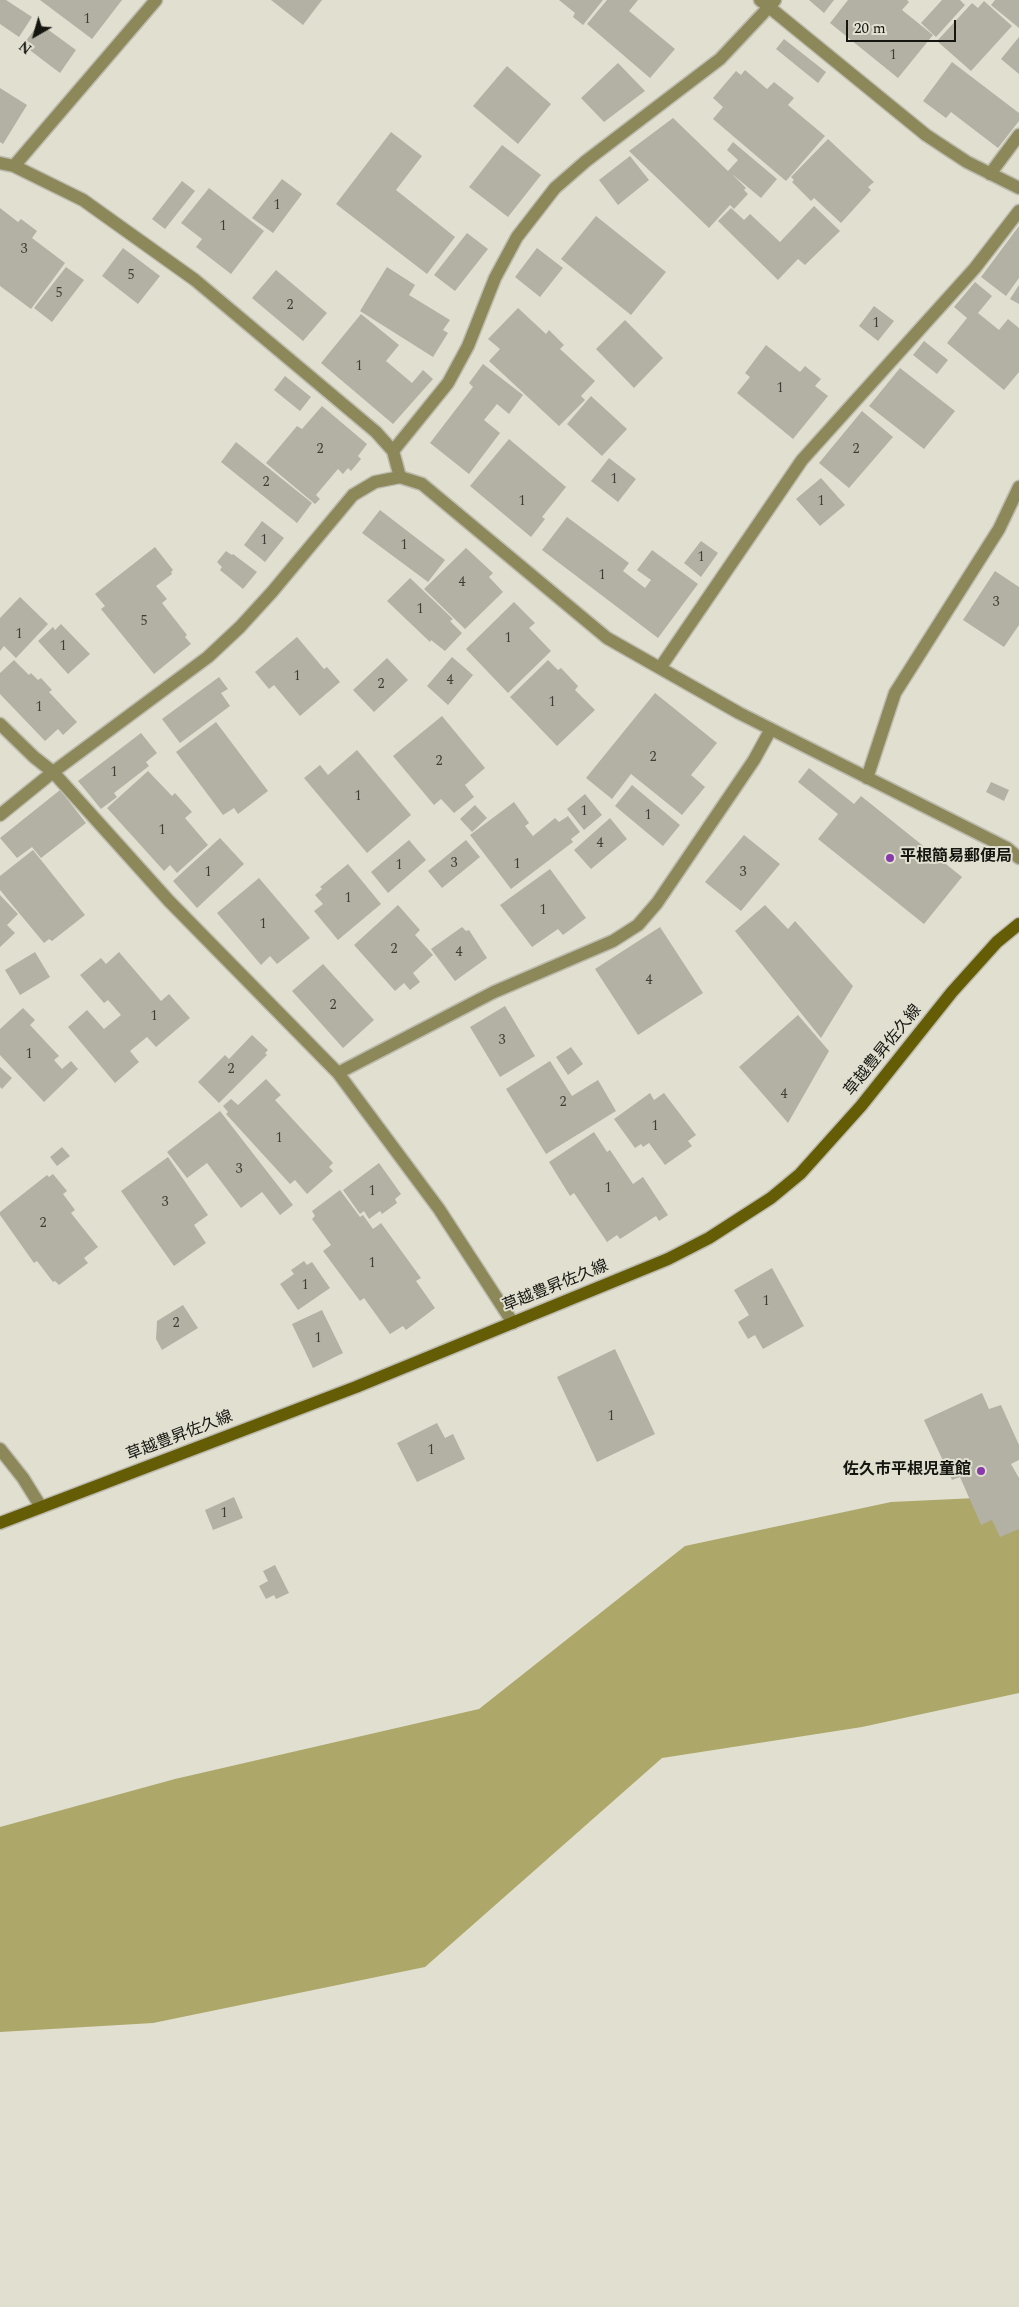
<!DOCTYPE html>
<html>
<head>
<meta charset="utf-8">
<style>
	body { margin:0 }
	#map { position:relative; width:1019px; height:2307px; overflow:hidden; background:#e0dfd0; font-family:Spectral,serif }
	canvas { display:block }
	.north { position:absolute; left:10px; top:10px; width:50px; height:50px; -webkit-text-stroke:4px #e0dfd0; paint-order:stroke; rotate:218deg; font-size:14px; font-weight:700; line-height:20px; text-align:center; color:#161611 }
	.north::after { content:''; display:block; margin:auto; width:18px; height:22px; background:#161611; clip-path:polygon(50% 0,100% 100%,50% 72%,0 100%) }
	.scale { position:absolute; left:846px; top:20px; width:110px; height:22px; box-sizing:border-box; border:2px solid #161611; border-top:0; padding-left:6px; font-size:15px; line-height:18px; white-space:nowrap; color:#161611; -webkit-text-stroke:4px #e0dfd0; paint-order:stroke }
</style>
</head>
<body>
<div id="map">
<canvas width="1019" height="2307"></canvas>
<div class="north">N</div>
<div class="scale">20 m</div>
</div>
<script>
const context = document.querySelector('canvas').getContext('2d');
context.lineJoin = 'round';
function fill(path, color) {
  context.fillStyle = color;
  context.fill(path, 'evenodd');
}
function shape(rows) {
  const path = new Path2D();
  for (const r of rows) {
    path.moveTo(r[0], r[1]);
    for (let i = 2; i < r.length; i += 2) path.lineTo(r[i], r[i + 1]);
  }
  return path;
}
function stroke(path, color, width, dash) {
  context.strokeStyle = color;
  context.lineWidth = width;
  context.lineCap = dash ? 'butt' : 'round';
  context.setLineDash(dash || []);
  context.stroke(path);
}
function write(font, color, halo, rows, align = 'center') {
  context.font = font + ' Spectral,"Noto Sans JP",serif';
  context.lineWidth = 4;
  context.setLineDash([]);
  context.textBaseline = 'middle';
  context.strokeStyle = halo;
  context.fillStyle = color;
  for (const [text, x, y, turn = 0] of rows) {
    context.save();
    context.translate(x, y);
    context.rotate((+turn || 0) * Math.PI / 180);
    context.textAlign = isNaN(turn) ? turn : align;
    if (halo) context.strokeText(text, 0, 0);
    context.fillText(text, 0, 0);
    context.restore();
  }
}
fill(shape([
	[1019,1496,1019,1693,862,1727,662,1758,425,1967,153,2023,0,2032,0,1827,175,1779,479,1709,685,1546,891,1502]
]), '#ada769');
fill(shape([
	[0,0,6,0,32,17,19,37,0,24],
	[40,0,122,0,92,39],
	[271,0,322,0,303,25],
	[559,0,603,0,583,25,573,17,575,13],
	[607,0,638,0,629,11,675,49,650,78,587,24],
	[809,0,834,0,824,13],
	[848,0,907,0,909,2,902,10,933,35,898,78,830,23],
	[942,0,960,0,965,5,936,37,921,23],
	[995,0,1019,0,1019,28,991,5],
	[984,1,1012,26,971,71,937,41,972,3,978,8],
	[39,23,76,50,60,73,23,45],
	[1019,37,1019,74,1001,59],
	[784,39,826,72,818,83,776,49],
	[952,62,1019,113,1019,121,998,148,951,112,946,118,923,101],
	[618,63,645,91,604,122,581,98],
	[507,66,551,104,518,144,473,106],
	[745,70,767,89,774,82,794,98,788,105,825,136,786,181,713,119,723,107,713,98,736,71,741,75],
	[0,88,27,105,3,144,0,142],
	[673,118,728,171,738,160,727,150,733,142,777,179,761,198,732,174,746,188,744,190,748,194,734,209,730,205,709,228,629,151],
	[391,132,422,156,396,190,455,237,427,274,336,204],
	[828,139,874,182,868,187,871,190,841,223,814,198,811,201,792,182,794,180,791,177],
	[502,145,541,175,508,217,469,187],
	[630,156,649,180,618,205,599,180],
	[282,179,302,194,273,233,252,218],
	[182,181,195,191,165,229,152,219],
	[209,188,264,231,231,274,196,247,202,239,181,223],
	[814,206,840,231,805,265,798,259,778,280,718,221,731,208,744,220,750,214,780,242],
	[0,208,18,222,21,219,37,231,32,238,65,263,31,309,0,286],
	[596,216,666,272,631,315,561,259],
	[1019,226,1019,278,1006,296,981,277],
	[467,233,488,249,455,291,434,275],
	[123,248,160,276,138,304,102,276],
	[537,248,563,268,540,297,515,277],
	[66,267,84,280,52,322,34,308],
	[387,267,415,285,409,295,450,320,443,330,448,333,433,357,360,311],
	[276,270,327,313,303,341,252,298],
	[975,282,992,296,978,313,999,330,1008,319,1019,328,1019,372,1004,390,947,343,967,318,954,307],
	[1019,285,1019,304,1010,299],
	[874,306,894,321,878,341,859,326],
	[518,308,546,334,549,330,564,345,560,349,595,381,581,396,585,400,559,426,489,361,500,349,488,339],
	[361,314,399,345,386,361,412,383,423,370,433,379,393,424,321,363],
	[625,320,663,358,634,388,596,349],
	[924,341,948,360,937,374,913,355],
	[766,345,800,372,805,366,821,379,815,386,828,396,793,439,737,393,750,377,745,373],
	[483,364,523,395,509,414,497,404,484,420,500,433,469,474,430,443,473,387,469,383],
	[900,368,955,411,924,449,869,406],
	[285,376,311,397,300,411,274,390],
	[591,396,627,429,602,456,567,424],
	[322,406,367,444,358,456,361,459,351,471,348,468,343,474,338,469,316,495,320,499,315,504,266,463,297,426,302,429],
	[862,411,893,437,849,488,819,463],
	[509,439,566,487,542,517,545,519,531,537,470,486],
	[236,442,312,503,297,523,221,462],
	[609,458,636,479,618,502,591,481],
	[821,478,845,505,820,526,796,499],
	[380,510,445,560,428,582,362,533],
	[567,517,629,563,623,571,645,588,651,580,637,570,652,550,698,584,658,638,542,550],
	[262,521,284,538,265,562,244,545],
	[701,541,718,553,701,577,684,563],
	[155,547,173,570,171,572,172,574,156,586,167,599,162,603,187,635,185,637,191,644,154,674,101,609,105,606,95,594],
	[466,548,493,573,489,577,503,592,465,629,424,589],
	[226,551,232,555,233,554,257,572,243,589,220,570,222,567,217,562],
	[995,571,1019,587,1019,625,1004,647,963,620],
	[410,578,453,619,450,621,462,633,445,651,431,640,430,642,387,601],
	[20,597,48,624,16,658,4,646,0,651,0,618],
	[514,602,535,623,529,628,551,651,508,693,466,649],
	[61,624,90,654,68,674,38,641,53,627,55,630],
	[297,637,324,669,327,667,340,682,300,716,274,685,269,689,255,672],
	[452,657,473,675,448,705,427,686],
	[387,658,408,680,374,712,353,690],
	[14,660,29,675,31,673,38,680,41,678,52,690,49,692,77,722,63,735,58,729,45,741,0,694,0,673],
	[548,660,558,670,561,668,578,686,575,690,595,710,557,746,510,697],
	[219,677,228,689,221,693,230,706,180,743,162,719],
	[655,693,717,743,691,775,705,787,682,815,631,774,612,799,586,778],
	[442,716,485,768,465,785,474,797,454,813,441,799,434,805,393,756],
	[216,722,268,791,238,814,234,808,223,815,176,752],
	[141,733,157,753,146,762,149,766,114,793,117,797,101,809,78,781],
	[357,750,411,815,367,853,304,778,320,765,328,775],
	[809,768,854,804,861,796,962,877,924,924,818,839,838,814,798,782],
	[148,771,172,796,175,793,192,812,185,818,208,845,177,873,170,865,164,871,107,808],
	[991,782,1009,790,1004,801,986,792],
	[632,785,680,825,663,846,615,806],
	[60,790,86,823,41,858,32,847,17,858,0,838],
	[585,794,602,815,584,830,567,809],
	[514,802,529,823,525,826,533,836,555,818,559,822,568,816,580,832,571,839,573,842,511,889,470,835],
	[475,805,487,818,472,832,460,819],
	[610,818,627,839,591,869,574,850],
	[744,835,780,864,741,911,705,882],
	[220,838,244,864,197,908,173,881],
	[409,840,426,860,388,893,371,872],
	[466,840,480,857,442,888,428,871],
	[33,850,85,915,52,941,49,939,44,943,0,890,0,876],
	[348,864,381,904,338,940,314,911,323,904,315,895,322,889,320,887],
	[550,869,586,918,563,935,558,929,532,947,500,905],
	[259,878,310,938,277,964,270,956,261,965,217,913],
	[0,895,18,914,7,925,15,933,0,947],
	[398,905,420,930,415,935,433,955,413,973,420,982,410,990,404,983,395,991,354,945],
	[765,905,788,929,795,921,853,986,821,1038,735,931],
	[462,927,466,931,469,930,487,958,455,981,431,949],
	[660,927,703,993,638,1035,595,969],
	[35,952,50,977,20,995,5,970],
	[119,952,161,1001,169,994,190,1018,156,1047,147,1037,130,1051,139,1062,115,1083,68,1027,87,1010,104,1029,121,1015,108,1000,104,1003,80,975,101,958,106,964],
	[323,964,374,1020,343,1048,292,991],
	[505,1006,535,1056,500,1077,470,1027],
	[23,1008,35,1020,30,1025,59,1056,54,1060,62,1069,71,1061,78,1069,44,1102,0,1055,0,1029],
	[798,1015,829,1051,788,1123,739,1067],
	[252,1035,268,1050,265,1053,267,1055,219,1103,198,1082,225,1055,229,1059],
	[571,1047,583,1064,568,1075,556,1057],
	[550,1061,572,1096,598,1080,616,1111,546,1154,506,1089],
	[0,1067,12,1078,2,1089,0,1087],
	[266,1079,281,1095,275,1100,333,1163,329,1167,333,1171,307,1194,295,1180,290,1184,226,1114,228,1112,223,1106,231,1099,238,1105],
	[650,1093,654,1100,664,1093,696,1135,688,1141,692,1146,665,1165,649,1143,643,1147,641,1144,635,1148,614,1119],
	[220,1111,293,1205,280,1215,262,1192,241,1208,207,1163,187,1178,167,1152],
	[594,1132,607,1152,610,1150,633,1184,643,1177,668,1215,659,1221,656,1216,620,1239,617,1235,607,1242,574,1193,570,1196,549,1162],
	[62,1147,70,1156,57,1166,50,1157],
	[168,1157,208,1215,194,1225,206,1243,174,1266,121,1191],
	[379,1163,401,1194,395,1199,397,1203,382,1214,380,1211,369,1219,364,1211,360,1214,343,1190],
	[53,1174,67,1191,63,1194,75,1210,71,1213,98,1247,84,1258,88,1263,59,1285,55,1281,53,1282,37,1261,34,1263,0,1215,0,1212,47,1175,49,1177],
	[340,1190,360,1217,363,1215,373,1229,381,1223,421,1278,416,1281,435,1308,406,1330,403,1326,390,1334,364,1298,360,1301,323,1251,331,1245,312,1219,315,1216,312,1211],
	[304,1261,307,1265,312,1262,330,1288,298,1310,280,1284,294,1274,291,1270],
	[772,1268,804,1326,763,1349,755,1335,748,1339,738,1322,749,1315,734,1290],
	[183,1305,198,1328,162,1350,156,1339,157,1321],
	[322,1310,343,1353,313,1368,292,1324],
	[615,1349,655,1434,597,1462,557,1377],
	[982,1393,989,1409,1001,1405,1019,1445,1019,1460,1011,1464,1019,1478,1019,1529,1000,1537,992,1520,981,1525,960,1477,952,1480,924,1420],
	[437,1423,445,1438,453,1434,465,1459,417,1482,397,1443],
	[234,1497,243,1518,213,1530,205,1510],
	[275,1565,289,1593,276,1599,274,1595,266,1599,259,1586,268,1581,263,1571]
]), '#b2b1a3');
const service = shape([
	[990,174,1019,135]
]);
const minor = shape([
	[775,0,769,7,926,135,967,162,1019,188],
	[0,163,14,166,83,200,195,280,376,432,393,451,400,477],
	[14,166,156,0],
	[393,451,448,383,468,346,495,278,517,237,555,188,586,161,720,59,769,7,760,0],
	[660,668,802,460,975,268,1019,211],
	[0,724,34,757,53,772,169,901,338,1073,439,1209,513,1323],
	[867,778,895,693,999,529,1019,487],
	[0,815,53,772,208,657,240,627,272,592,353,495,375,482,400,477,422,484,607,638,739,713,1007,848,1019,858],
	[338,1073,494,992,613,941,638,925,657,903,754,760,771,729],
	[0,1449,23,1478,41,1507]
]);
const secondary = shape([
	[0,1523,356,1387,668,1259,709,1238,771,1198,800,1174,861,1106,952,992,997,942,1019,924]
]);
stroke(service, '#bcbbae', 15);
stroke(minor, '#bcbbae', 15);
stroke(secondary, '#bcbbae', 15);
stroke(service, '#8c885a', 12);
stroke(minor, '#8c885a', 12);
stroke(secondary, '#655d06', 12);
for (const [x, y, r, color] of [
	[890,858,5,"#873aaa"],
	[981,1471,5,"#873aaa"]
]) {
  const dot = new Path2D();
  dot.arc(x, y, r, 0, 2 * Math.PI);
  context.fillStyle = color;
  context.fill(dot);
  stroke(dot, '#e0dfd0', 2);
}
write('14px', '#3d3d36', null, [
	["1",87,20],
	["1",893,56],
	["1",277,206],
	["1",223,227],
	["3",24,250],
	["5",131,276],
	["5",59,294],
	["2",290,306],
	["1",876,324],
	["1",359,367],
	["1",780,389],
	["2",320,450],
	["2",856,450],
	["1",614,480],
	["2",266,483],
	["1",522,502],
	["1",821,502],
	["1",264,541],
	["1",404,546],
	["1",701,558],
	["1",602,576],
	["4",462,583],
	["3",996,603],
	["1",420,610],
	["5",144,622],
	["1",19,635],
	["1",508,639],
	["1",63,647],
	["1",297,677],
	["4",450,681],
	["2",381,685],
	["1",552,703],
	["1",39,708],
	["2",653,758],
	["2",439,762],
	["1",114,773],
	["1",358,797],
	["1",584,812],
	["1",648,816],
	["1",162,831],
	["4",600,844],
	["3",454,864],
	["1",517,865],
	["1",399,866],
	["1",208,873],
	["3",743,873],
	["1",348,899],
	["1",543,911],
	["1",263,925],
	["2",394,950],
	["4",459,953],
	["4",649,981],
	["2",333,1006],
	["1",154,1017],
	["3",502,1041],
	["1",29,1055],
	["2",231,1070],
	["4",784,1095],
	["2",563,1103],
	["1",655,1127],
	["1",279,1139],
	["3",239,1170],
	["1",608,1189],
	["1",372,1192],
	["3",165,1203],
	["2",43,1224],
	["1",372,1264],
	["1",305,1286],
	["1",766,1302],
	["2",176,1324],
	["1",318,1339],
	["1",611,1417],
	["1",431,1451],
	["1",224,1514]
]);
write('bold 16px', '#161611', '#e0dfd0', [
	["平根簡易郵便局",900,858],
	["佐久市平根児童館",971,1471,"right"]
], 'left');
write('16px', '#161611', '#e0dfd0', [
	["草越豊昇佐久線",884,1051,-51],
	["草越豊昇佐久線",556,1287,-22],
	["草越豊昇佐久線",180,1437,-21]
]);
</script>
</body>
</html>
